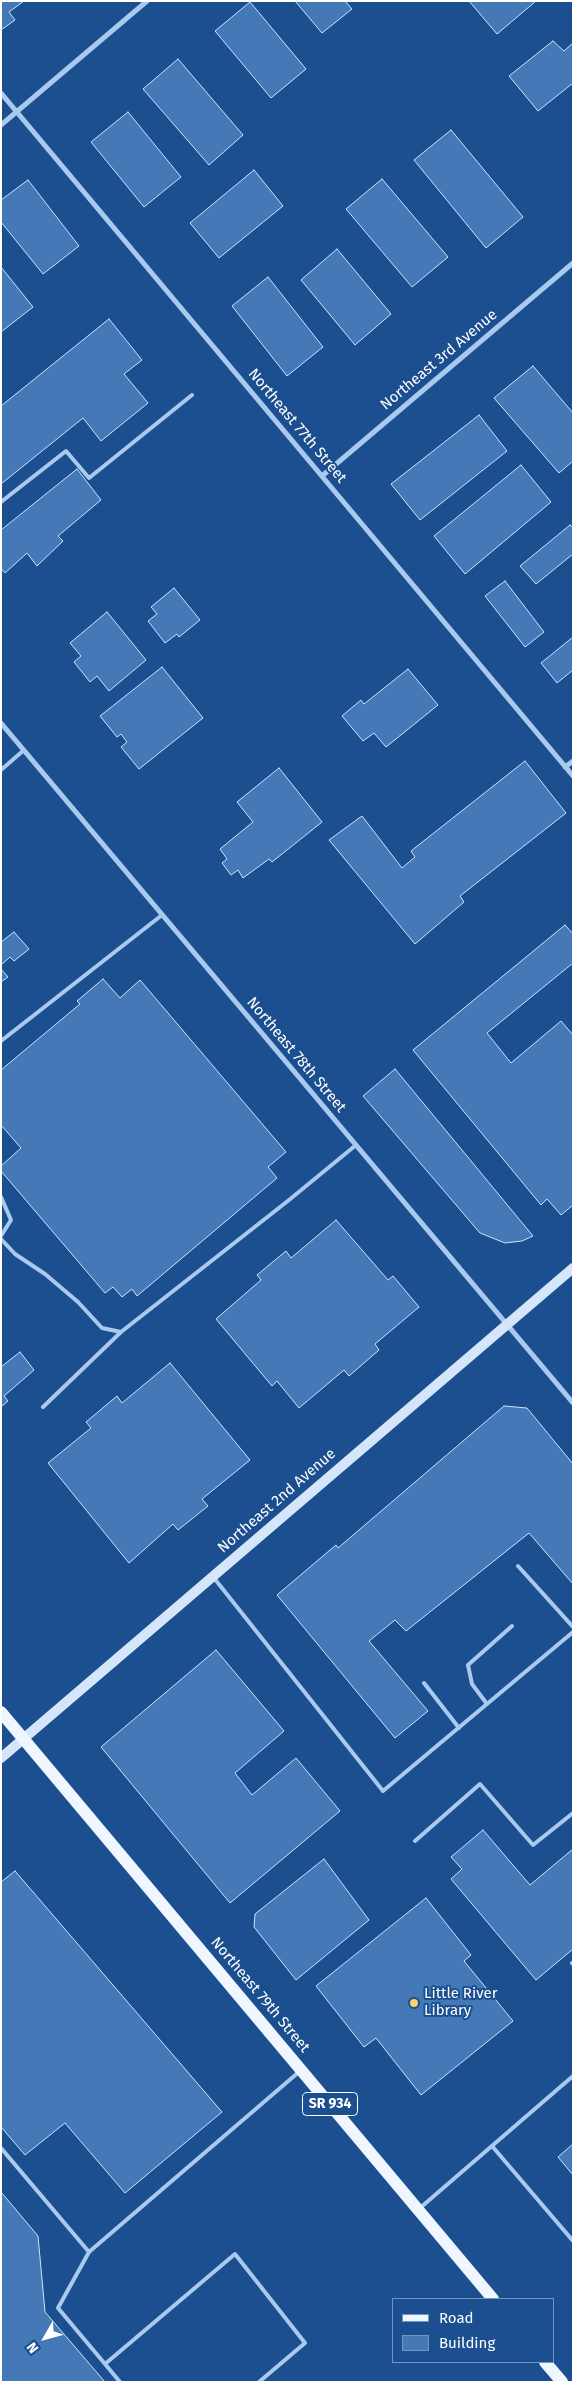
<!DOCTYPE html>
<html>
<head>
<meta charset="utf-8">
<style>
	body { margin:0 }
	#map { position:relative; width:574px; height:2383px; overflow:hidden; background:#1b4f8f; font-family:"Fira Sans",sans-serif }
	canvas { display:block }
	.frame { position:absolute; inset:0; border:2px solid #fff; pointer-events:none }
	.legend { position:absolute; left:392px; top:2298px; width:162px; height:65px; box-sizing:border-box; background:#1b4f8f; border:1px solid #7695bc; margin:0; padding:6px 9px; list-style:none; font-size:15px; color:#fff }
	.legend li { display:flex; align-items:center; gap:10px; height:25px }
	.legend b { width:25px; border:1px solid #7695bc }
	.north { position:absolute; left:20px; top:2313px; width:50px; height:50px; -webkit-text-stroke:4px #1b4f8f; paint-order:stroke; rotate:232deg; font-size:14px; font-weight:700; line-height:20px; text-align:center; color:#fff }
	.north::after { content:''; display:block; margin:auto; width:18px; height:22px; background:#fff; clip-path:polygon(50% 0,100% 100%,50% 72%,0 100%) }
</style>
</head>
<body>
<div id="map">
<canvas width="574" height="2383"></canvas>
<div class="frame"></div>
<ul class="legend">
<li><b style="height:6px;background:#f0f6ff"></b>Road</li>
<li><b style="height:14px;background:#4478b7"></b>Building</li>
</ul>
<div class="north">N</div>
</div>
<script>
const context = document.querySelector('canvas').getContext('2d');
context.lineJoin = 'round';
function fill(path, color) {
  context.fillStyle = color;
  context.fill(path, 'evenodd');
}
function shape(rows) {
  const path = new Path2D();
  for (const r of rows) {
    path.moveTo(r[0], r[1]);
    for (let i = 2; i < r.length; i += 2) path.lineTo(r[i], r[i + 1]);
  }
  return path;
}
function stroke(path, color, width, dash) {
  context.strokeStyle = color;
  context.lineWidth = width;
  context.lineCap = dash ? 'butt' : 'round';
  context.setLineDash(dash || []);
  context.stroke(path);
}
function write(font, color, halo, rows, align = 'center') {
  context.font = font + ' "Fira Sans",sans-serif';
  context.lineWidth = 4;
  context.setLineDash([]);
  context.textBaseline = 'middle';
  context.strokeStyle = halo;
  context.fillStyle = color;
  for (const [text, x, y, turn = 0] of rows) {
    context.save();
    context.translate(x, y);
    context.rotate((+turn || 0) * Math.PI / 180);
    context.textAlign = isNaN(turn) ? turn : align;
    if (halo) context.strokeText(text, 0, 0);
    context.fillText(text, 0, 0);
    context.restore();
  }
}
const building = shape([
	[1,1,24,1,9,12,15,20,1,30,1,1],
	[295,1,345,1,352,9,322,33,295,1],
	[469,1,536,1,497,34,469,1],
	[250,2,306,69,271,98,215,31,250,2],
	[553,41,564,51,573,43,573,83,538,111,509,76,553,41],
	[178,59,243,135,209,165,143,89,178,59],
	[128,112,181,177,144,207,91,142,128,112],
	[451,130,523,217,486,248,414,160,451,130],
	[254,170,283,206,219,258,190,223,254,170],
	[382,179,448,257,412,287,346,209,382,179],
	[28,180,79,246,43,274,1,222,1,200,28,180],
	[337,249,391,314,355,345,301,280,337,249],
	[1,267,33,307,1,332,1,267],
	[268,277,323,347,287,376,232,306,268,277],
	[109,319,142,360,124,374,148,403,101,441,83,418,1,484,1,406,109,319],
	[533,366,573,413,573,461,559,473,494,398,533,366],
	[479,415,507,451,420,520,391,484,479,415],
	[521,465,551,502,465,574,434,536,521,465],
	[77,469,101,500,58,536,63,541,37,566,27,553,5,573,1,568,1,530,77,469],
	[570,525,573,528,573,554,536,584,520,566,570,525],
	[505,581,544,632,525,647,485,596,505,581],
	[174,588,200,620,179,637,177,634,165,643,148,621,157,614,151,607,174,588],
	[107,612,146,660,109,691,97,676,90,682,74,662,81,656,70,643,107,612],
	[573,637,573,670,557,683,541,663,573,637],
	[162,667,203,718,139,769,121,747,127,742,121,734,117,737,100,716,162,667],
	[408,669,438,705,386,747,374,733,363,741,342,716,361,700,364,704,408,669],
	[525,761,566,813,460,896,464,902,415,944,329,840,362,816,402,868,415,857,411,851,525,761],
	[279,768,322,822,272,862,269,859,243,878,238,870,231,875,222,863,227,859,220,849,253,822,237,802,279,768],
	[565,925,573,934,573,963,487,1033,511,1063,561,1021,573,1035,573,1205,561,1215,547,1199,541,1205,413,1050,565,925],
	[14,932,29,949,14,961,10,957,1,965,1,942,14,932],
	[1,969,8,977,1,982,1,969],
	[103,979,120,998,140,980,286,1152,268,1167,277,1178,137,1296,132,1289,122,1297,113,1287,105,1293,1,1171,1,1166,21,1148,1,1125,1,1070,80,1004,77,1001,103,979],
	[395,1069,533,1236,522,1241,505,1243,480,1233,363,1096,395,1069],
	[336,1220,388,1280,393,1276,419,1307,375,1344,379,1350,349,1376,344,1370,299,1408,277,1381,272,1386,216,1319,261,1280,257,1275,286,1251,291,1258,336,1220],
	[20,1352,34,1370,4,1396,8,1401,1,1407,1,1367,20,1352],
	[170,1363,250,1460,202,1499,208,1506,178,1530,173,1524,129,1563,48,1463,91,1428,86,1422,117,1396,122,1403,170,1363],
	[504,1406,527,1408,573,1464,573,1584,529,1533,406,1631,395,1620,369,1641,428,1711,395,1738,277,1595,336,1545,338,1548,504,1406],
	[216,1650,284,1731,235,1773,252,1795,296,1758,340,1811,230,1903,101,1747,216,1650],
	[483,1830,530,1885,573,1849,573,1949,536,1980,451,1879,462,1869,451,1857,483,1830],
	[324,1859,369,1920,296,1980,254,1927,255,1914,324,1859],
	[15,1871,222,2112,125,2193,65,2123,25,2155,1,2127,1,1882,15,1871],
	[426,1898,471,1955,464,1961,513,2021,421,2095,376,2038,364,2047,316,1986,426,1898],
	[573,2144,573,2175,558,2157,573,2144],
	[1,2192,38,2236,45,2312,105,2382,1,2382,1,2192]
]);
fill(building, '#4478b7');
stroke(building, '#cfe3fa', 1);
stroke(shape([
	[1,502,66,451,89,478,192,395],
	[1,770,24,750],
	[1,1041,162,915],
	[1,1197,11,1220,1,1236],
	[1,1239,15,1254,45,1274,78,1302,102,1328,121,1332,289,1200,356,1145],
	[43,1407,121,1332],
	[518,1566,573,1627],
	[214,1578,383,1791,573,1632],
	[424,1683,459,1728],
	[487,1704,472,1684,468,1665,512,1626],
	[415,1841,480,1784,533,1845,573,1813],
	[572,1963,573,1964],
	[492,2146,573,2241],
	[1,2148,89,2252,58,2308,105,2364,235,2254,305,2343,259,2382],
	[420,2208,573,2076],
	[89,2252,300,2071],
	[105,2364,120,2382]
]), '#a9c9ee', 4);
stroke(shape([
	[1,93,573,776],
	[1,125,147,1],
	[322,476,573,263],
	[1,723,573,1403],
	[565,767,573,761]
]), '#a9c9ee', 5);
stroke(shape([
	[1,1758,573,1268]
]), '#d6e6fa', 10);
stroke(shape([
	[1,1712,493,2299],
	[545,2362,562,2382]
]), '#f0f6ff', 12);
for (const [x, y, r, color] of [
	[414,2003,5,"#ffd166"]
]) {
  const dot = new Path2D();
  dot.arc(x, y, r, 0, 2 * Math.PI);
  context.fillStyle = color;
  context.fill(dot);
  stroke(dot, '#1b4f8f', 2);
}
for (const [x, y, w] of [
	[330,2104,55]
]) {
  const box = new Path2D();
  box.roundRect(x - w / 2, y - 11.5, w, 23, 4);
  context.fillStyle = '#1b4f8f';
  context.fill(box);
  stroke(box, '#fff', 1);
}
write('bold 14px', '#fff', null, [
	["SR 934",330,2104]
]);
write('15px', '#fff', '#1b4f8f', [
	["Northeast 3rd Avenue",439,360,-40],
	["Northeast 77th Street",297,426,50],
	["Northeast 78th Street",296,1055,50],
	["Northeast 2nd Avenue",277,1501,-41],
	["Northeast 79th Street",260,1995,50]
]);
write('15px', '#fff', '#1b4f8f', [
	["Little River",424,1994],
	["Library",424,2011]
], 'left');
</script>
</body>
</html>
